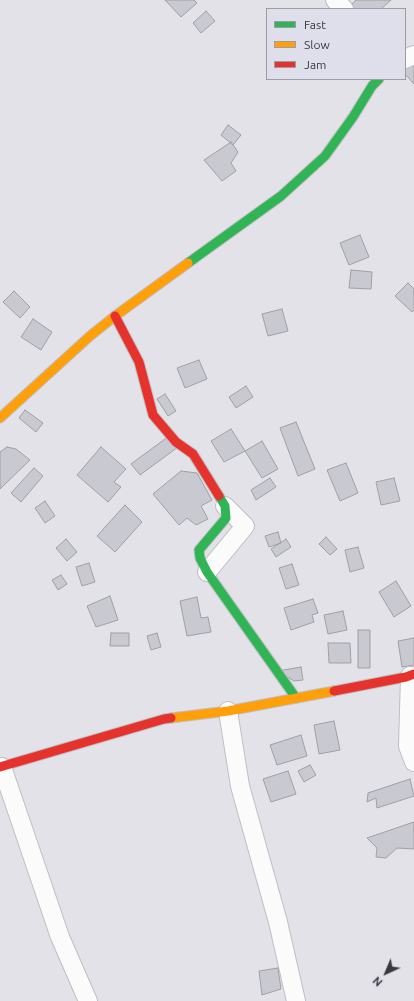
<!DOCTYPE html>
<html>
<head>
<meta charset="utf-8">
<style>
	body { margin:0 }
	#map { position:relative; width:414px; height:1001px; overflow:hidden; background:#e2e2e8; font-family:Ubuntu,sans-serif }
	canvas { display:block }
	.legend { position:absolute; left:266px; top:8px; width:140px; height:72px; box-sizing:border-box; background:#dfdfeb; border:1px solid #9c9ca5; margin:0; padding:5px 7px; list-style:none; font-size:12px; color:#38383d }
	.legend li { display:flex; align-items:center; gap:8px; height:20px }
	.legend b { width:20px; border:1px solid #9c9ca5 }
	.north { position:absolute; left:366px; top:953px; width:40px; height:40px; -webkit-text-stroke:3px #dfdfeb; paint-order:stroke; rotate:224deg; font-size:11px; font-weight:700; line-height:16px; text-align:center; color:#38383d }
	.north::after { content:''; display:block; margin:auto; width:14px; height:18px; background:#38383d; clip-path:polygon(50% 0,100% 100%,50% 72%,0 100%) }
</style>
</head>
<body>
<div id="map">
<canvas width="414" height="1001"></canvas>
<ul class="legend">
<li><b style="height:5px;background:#30b455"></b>Fast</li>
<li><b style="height:5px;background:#ff9f0a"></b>Slow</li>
<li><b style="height:5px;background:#e5322d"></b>Jam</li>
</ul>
<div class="north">N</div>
</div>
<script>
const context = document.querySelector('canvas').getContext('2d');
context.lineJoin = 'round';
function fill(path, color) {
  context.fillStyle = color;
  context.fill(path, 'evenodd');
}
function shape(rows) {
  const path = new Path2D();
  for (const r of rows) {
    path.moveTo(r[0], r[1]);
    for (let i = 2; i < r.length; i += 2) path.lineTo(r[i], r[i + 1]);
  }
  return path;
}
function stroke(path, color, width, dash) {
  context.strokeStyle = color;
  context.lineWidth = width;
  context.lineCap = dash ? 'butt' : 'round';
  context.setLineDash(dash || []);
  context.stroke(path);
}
const building = shape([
	[165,0,194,0,197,3,181,17,165,0],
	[356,0,391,0,381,9,354,9,351,5,356,0],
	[206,11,215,21,201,33,193,23,206,11],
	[411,62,414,65,414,84,405,74,405,67,411,62],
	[228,125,241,135,233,145,221,135,228,125],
	[231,142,238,152,231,163,236,171,222,181,204,160,231,142],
	[360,235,369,257,349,265,340,243,360,235],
	[351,270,372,272,371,289,349,288,351,270],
	[408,283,414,289,414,310,412,312,395,296,408,283],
	[14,291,30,307,20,318,3,302,14,291],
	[282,309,288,331,268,336,262,314,282,309],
	[33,319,52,332,41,350,21,337,33,319],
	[199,360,207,379,185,388,177,368,199,360],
	[246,386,253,397,236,408,229,397,246,386],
	[165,394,176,411,168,416,157,399,165,394],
	[25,410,43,423,36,432,19,418,25,410],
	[296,422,315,469,298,476,280,428,296,422],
	[231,429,245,451,224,462,211,441,231,429],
	[169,436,178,447,140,475,131,464,169,436],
	[262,441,278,469,262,478,245,451,262,441],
	[7,447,16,449,30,460,0,489,0,452,7,447],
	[101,447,126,469,114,482,121,487,108,502,77,475,101,447],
	[346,463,358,493,340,501,327,470,346,463],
	[34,468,43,476,21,502,11,493,34,468],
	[181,471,197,473,212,500,201,506,208,519,196,525,187,518,179,525,153,494,181,471],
	[270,478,276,487,256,500,251,490,270,478],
	[394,478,400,501,381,505,376,482,394,478],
	[45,501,55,516,45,523,35,508,45,501],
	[125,505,142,522,115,552,97,536,125,505],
	[278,532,281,543,269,547,265,536,278,532],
	[326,537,337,549,330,555,319,544,326,537],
	[66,539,77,552,67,561,56,548,66,539],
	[286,539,291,547,276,557,271,549,286,539],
	[358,547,364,568,350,572,345,550,358,547],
	[89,563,95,582,82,586,76,567,89,563],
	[292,564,299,585,286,589,279,568,292,564],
	[61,575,67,584,58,590,52,580,61,575],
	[396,581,411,606,394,617,379,592,396,581],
	[110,596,118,620,96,627,87,606,110,596],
	[197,597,201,618,208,617,211,632,187,636,180,601,197,597],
	[313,599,318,613,312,615,314,622,291,630,284,608,313,599],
	[343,611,347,630,328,634,324,615,343,611],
	[358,630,370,630,370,668,358,668,358,630],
	[111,633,129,633,129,646,110,646,111,633],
	[157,633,161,647,151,650,147,636,157,633],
	[414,638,414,665,402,667,398,641,414,638],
	[328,643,350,643,351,663,329,663,328,643],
	[301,667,303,680,294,681,278,671,301,667],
	[334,721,340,750,319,754,314,725,334,721],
	[301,735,307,756,277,765,270,745,301,735],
	[310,765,316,775,304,782,298,771,310,765],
	[288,771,296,794,271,802,263,779,288,771],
	[410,779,414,796,377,808,376,798,367,802,368,793,410,779],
	[414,822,414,849,397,848,386,858,376,857,377,848,367,838,414,822],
	[278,968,281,989,262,995,259,971,278,968]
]);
fill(building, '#c9c9d2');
stroke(building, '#9f9fa4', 1);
const street = shape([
	[335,0,344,9],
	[405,59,414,55],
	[207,572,245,526,225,506],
	[410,676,408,746,414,762],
	[228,711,240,786,278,922,296,1001],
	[2,767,60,937,88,1001]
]);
const fast = shape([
	[188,263,281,196,325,156,353,117,372,86,379,79],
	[219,496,225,506,226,518,199,550,200,558,207,572,296,698]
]);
const slow = shape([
	[0,418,90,336,115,316,188,263],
	[171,718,228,711,334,691]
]);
const jam = shape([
	[115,316,139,362,153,415,176,442,193,454,219,496],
	[334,691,406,677,414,674],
	[0,767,164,719,171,718]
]);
stroke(street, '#bebec3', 20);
stroke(fast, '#bebec3', 11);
stroke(slow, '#bebec3', 11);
stroke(jam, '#bebec3', 11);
stroke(street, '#fbfbfc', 18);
stroke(fast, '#30b455', 9);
stroke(slow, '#ff9f0a', 9);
stroke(jam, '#e5322d', 9);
</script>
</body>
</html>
